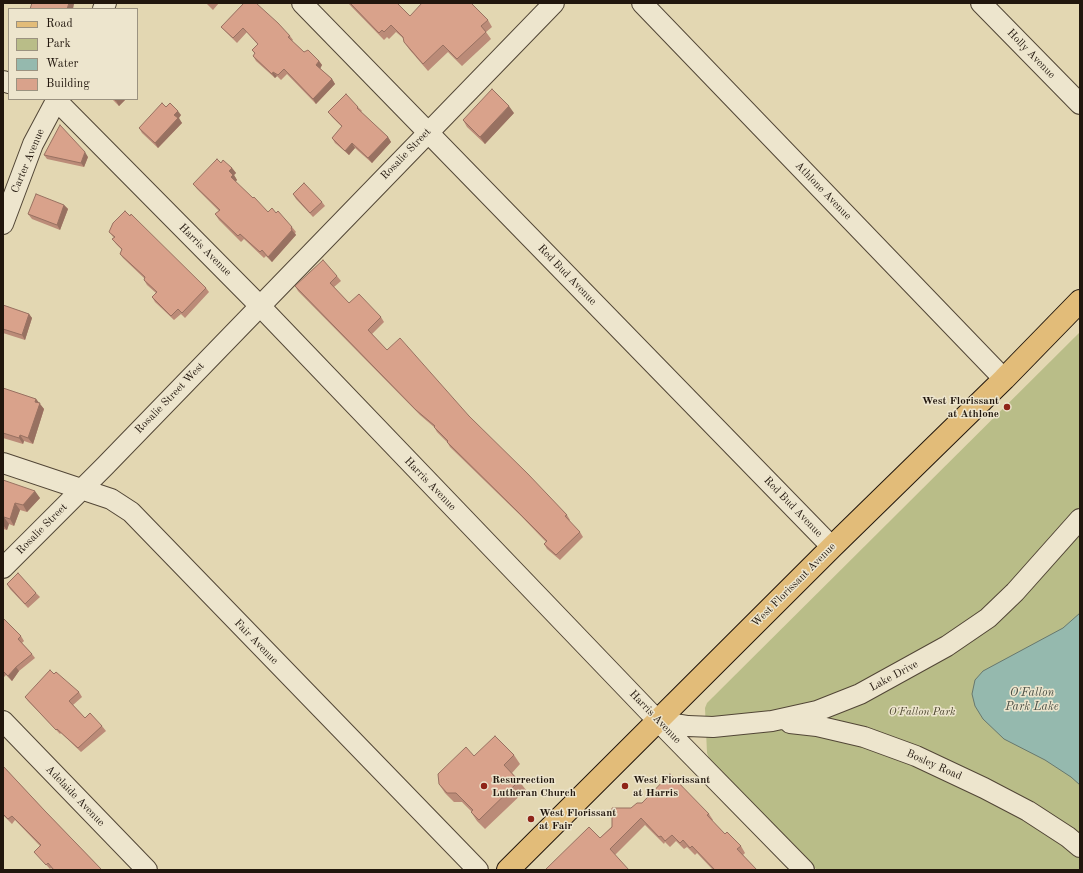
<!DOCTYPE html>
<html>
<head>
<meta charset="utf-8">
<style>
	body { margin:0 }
	#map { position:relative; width:1083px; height:873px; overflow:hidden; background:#e3d7b2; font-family:"Old Standard TT",serif }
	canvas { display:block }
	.frame { position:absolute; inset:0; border:4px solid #21160d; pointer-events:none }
	.legend { position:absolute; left:8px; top:8px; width:130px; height:92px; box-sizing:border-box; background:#ede5cd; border:1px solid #9b9280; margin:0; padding:5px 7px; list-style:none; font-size:12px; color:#21160d }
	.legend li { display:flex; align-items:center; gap:8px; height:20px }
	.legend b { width:20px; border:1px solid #9b9280 }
</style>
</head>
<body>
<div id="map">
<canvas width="1083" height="873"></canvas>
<div class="frame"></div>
<ul class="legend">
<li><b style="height:5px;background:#e2bc79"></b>Road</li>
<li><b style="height:11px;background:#b9bd88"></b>Park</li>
<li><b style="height:11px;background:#95b9ae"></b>Water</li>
<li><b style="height:11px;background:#d9a28b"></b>Building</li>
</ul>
</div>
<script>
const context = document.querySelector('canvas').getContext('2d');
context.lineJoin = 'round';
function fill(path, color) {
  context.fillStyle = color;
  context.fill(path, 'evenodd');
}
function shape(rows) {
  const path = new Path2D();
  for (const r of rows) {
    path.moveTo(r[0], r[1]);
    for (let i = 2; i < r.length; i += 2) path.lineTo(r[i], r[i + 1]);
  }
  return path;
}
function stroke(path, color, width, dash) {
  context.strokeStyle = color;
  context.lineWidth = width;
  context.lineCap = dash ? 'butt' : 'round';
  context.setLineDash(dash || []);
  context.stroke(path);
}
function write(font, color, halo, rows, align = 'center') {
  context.font = font + ' "Old Standard TT",serif';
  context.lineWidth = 3;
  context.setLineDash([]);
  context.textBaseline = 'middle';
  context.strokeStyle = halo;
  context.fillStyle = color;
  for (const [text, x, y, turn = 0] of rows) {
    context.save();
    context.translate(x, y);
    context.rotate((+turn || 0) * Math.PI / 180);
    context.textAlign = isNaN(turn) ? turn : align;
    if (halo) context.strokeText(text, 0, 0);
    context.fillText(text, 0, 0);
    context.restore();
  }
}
fill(shape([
	[1080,332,1080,870,817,870,709,758,707,753,705,708,707,703]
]), '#b9bd88');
const water = shape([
	[1080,613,1080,785,1071,777,1045,760,1004,739,983,719,975,706,972,694,975,680,983,671,1063,628,1080,613]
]);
fill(water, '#95b9ae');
stroke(water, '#67786e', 1);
const minor = shape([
	[302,3,832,547],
	[642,3,1004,379],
	[981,3,1080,104],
	[103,9,106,3],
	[3,81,9,83],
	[55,99,260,306,658,721,804,870],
	[3,224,33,144,57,99],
	[3,463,111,499,131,512,478,870],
	[3,568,105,466,554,3],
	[3,721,147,870],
	[658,721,688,726,713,727,772,721,817,711,860,694,947,646,988,618,1015,592,1080,519],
	[790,723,817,726,864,737,916,756,984,788,1028,811,1068,837,1080,847]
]);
const major = shape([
	[508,870,832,547,1004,379,1080,301]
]);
stroke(minor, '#524636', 22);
stroke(major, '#21160d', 24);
stroke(minor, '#ede5cd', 20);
stroke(major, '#e2bc79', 22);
fill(shape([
	[206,3,219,3,213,10],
	[244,3,290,36,293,40,292,41,304,52,319,61,322,65,320,68,332,79,335,84,316,104,287,74,281,80,277,76,275,78,256,61,253,56,255,54,252,50,258,45,247,32,237,43,221,27],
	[348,3,397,3,410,16,488,20,492,27,486,32,491,39,462,66,448,52,428,71,409,49,404,42,404,39,396,32,389,39,387,37,384,40],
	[112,99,126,99,119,106],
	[166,107,181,115,178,118,182,123,158,148,142,133,139,128],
	[358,107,362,111,361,112,388,137,391,142,372,163,355,148,349,155,335,143,332,138,342,127,332,117,328,112],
	[514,113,485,144,467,127,463,120],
	[44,155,88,157,84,167,47,159],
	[232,168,236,173,234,175,237,180,235,182,268,212,276,213,292,227,296,232,295,233,296,235,272,262,266,256,264,258,244,239,241,242,219,220,215,214,219,211,197,189,193,184],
	[293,194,322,202,325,206,313,217,296,199],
	[64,205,68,209,60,230,32,219,28,214],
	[109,232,206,288,209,292,185,318,181,314,174,320,155,302,152,297,156,293,147,285,144,280,144,278,123,258,120,254,122,250,116,244,112,239,114,238],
	[337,276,341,281,334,287,349,303,381,317,384,322,372,334,387,350,469,416,567,515,570,520,569,521,580,532,583,537,560,560,547,549,544,544,546,542,521,516,450,447,447,442,437,432,434,427,420,415,298,291,295,286],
	[3,305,29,314,32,318,25,340,3,333],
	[3,388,36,399,44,409,33,444,24,441,23,444,3,438],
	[3,480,40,498,27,512,20,510,14,526,9,524,7,530,3,529],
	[7,584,36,593,40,597,28,608,10,589],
	[3,618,21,636,24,641,22,643,32,654,35,658,19,671,12,681,6,675,3,678],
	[54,674,79,692,82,697,73,705,85,718,102,726,106,731,81,752,61,733,60,734,28,701,25,697],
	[514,755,520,764,512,773,519,781,526,790,485,829,477,821,471,812,471,811,462,802,454,802,445,793,439,784,474,756],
	[3,766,45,811,102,870,53,870,51,868,50,869,38,856,34,852,40,846,15,820,12,824,3,815],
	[631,808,709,814,713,820,712,821,725,834,741,846,745,853,743,855,757,870,713,870,697,853,695,855,687,847,684,849,676,841,670,847,665,842,664,844,645,825,615,855,600,838]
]), '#bb8b78');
fill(shape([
	[69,3,73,3,74,4,73,9,67,9],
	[319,61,322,65,320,69,316,65],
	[273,72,277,76,275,78,272,74],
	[332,79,335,84,316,104,313,99],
	[118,99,126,99,119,106,116,101],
	[509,106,514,113,485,144,480,137],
	[178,111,181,115,179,118,182,123,158,148,155,143,174,115],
	[388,137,391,142,372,163,368,158],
	[352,143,355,148,349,155,345,151],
	[85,152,88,157,84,167,81,163],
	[232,168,236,173,234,175,237,180,234,183,231,177,229,171],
	[64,205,68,209,60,230,57,225],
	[292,230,296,235,272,262,268,257],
	[29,314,32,318,25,340,22,335],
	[36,399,44,409,33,444,28,438],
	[20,435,24,441,23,444,19,438],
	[35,491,40,498,27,512,23,505],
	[15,503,20,510,14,526,10,519],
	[4,517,9,524,7,530,3,525,3,522],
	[16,667,19,671,12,681,8,676]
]), '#987161');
const building = shape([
	[32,3,69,3,67,9,30,9,32,3],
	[244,3,256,3,278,23,290,36,288,37,304,52,308,50,319,61,316,65,332,79,313,99,284,69,278,75,273,72,272,74,253,56,255,53,252,50,258,44,243,28,233,38,221,27,244,3],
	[350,3,397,3,410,16,422,3,471,3,488,20,481,26,486,32,457,59,443,45,423,64,404,42,403,37,391,25,384,32,382,30,379,33,350,3],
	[492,89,509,106,480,137,463,120,492,89],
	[346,94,358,107,357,108,388,137,368,158,352,143,345,151,332,138,342,126,328,112,346,94],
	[114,99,118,99,116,101,114,99],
	[162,103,166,107,170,103,178,111,174,115,178,118,155,143,139,128,162,103],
	[60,125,85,152,81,163,44,155,60,125],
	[217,159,221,163,223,160,232,168,229,171,233,175,231,177,253,198,254,197,268,212,272,208,276,213,278,211,292,227,291,228,292,230,268,257,262,250,260,252,240,234,238,236,215,214,220,210,193,184,217,159],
	[304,183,322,202,310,213,293,194,304,183],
	[36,194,64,205,57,225,28,214,36,194],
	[125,211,130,216,131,214,206,288,182,313,178,309,171,316,152,297,157,292,144,280,145,277,120,254,122,249,112,239,115,237,109,232,113,223,125,211],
	[323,260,337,276,330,283,349,303,359,294,381,317,368,330,387,350,400,338,469,416,528,474,567,515,565,516,580,532,556,555,544,544,547,541,517,511,447,442,448,441,434,427,435,426,416,410,295,286,323,260],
	[3,305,29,314,22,335,3,329,3,305],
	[3,388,36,399,35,402,40,403,28,438,20,435,19,438,3,433,3,388],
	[3,480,35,491,23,505,15,503,10,519,4,517,3,522,3,480],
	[18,573,36,593,25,604,7,584,18,573],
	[3,618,21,636,18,639,32,654,16,667,8,676,3,671,3,618],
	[50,670,54,674,56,672,79,692,69,701,85,718,90,713,102,726,78,748,57,729,56,730,25,697,50,670],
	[495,736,514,755,504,765,519,781,479,820,471,812,473,810,456,793,447,793,439,784,438,774,466,747,474,756,495,736],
	[3,766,45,811,102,870,54,870,48,863,46,865,34,852,41,845,12,816,8,819,3,814,3,766],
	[670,774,709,814,707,815,725,834,727,832,741,846,737,849,757,870,715,870,692,846,690,848,683,840,680,843,672,835,665,841,661,836,659,837,641,818,610,849,629,870,545,870,589,827,600,838,612,827,612,808,631,808,637,803,642,803,670,774]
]);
fill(building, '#d9a28b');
stroke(building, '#987161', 1);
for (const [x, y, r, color] of [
	[1007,407,4,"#8f2418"],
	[484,786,4,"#8f2418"],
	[625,786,4,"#8f2418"],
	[531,819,4,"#8f2418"]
]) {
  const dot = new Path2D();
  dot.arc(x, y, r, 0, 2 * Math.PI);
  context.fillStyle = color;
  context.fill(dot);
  stroke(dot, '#ede5cd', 1.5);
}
write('11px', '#21160d', '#ede5cd', [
	["Holly Avenue",1031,54,46],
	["Rosalie Street",406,154,-46],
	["Carter Avenue",28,161,-67],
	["Athlone Avenue",823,191,46],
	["Harris Avenue",205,250,45],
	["Red Bud Avenue",567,275,46],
	["Rosalie Street West",170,398,-46],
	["Harris Avenue",430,484,46],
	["Red Bud Avenue",793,507,46],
	["Rosalie Street",42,529,-45],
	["West Florissant Avenue",794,585,-45],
	["Fair Avenue",256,642,46],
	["Lake Drive",894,676,-28],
	["Harris Avenue",655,717,46],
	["Bosley Road",934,765,24],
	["Adelaide Avenue",75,796,46]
]);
write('bold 11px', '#21160d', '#ede5cd', [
	["West Florissant",999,401,"right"],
	["at Athlone",999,414,"right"],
	["Resurrection",492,780],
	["Lutheran Church",492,793],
	["West Florissant",633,780],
	["at Harris",633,793],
	["West Florissant",539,813],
	["at Fair",539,826]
], 'left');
write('italic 11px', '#4f4832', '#ede5cd', [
	["O'Fallon Park",922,712]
]);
write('italic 12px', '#4a4f45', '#ede5cd', [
	["O'Fallon",1032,693],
	["Park Lake",1032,707]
]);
</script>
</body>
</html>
